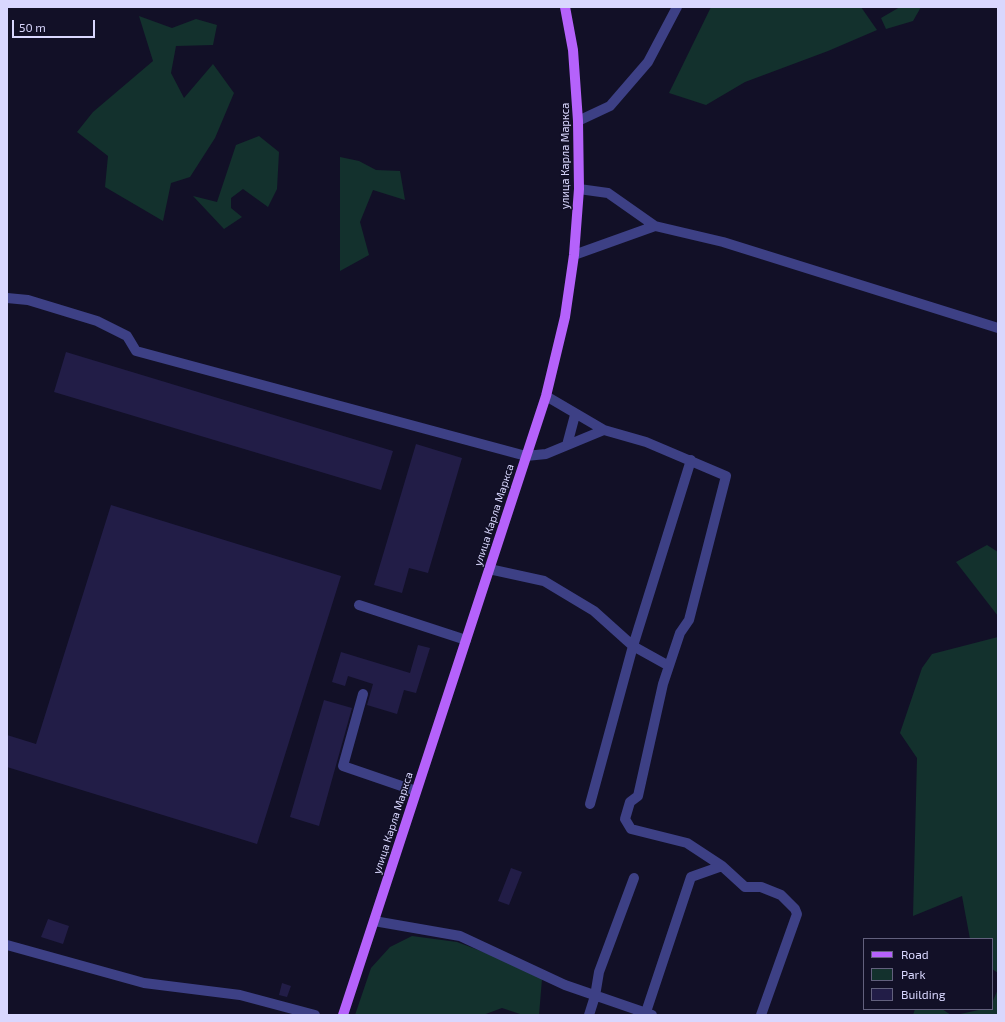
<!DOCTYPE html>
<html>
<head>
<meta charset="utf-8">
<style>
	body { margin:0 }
	#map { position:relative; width:1005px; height:1022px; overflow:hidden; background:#121027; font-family:"Exo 2",sans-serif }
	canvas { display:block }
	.frame { position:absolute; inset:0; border:8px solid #d9d7fe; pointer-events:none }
	.legend { position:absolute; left:863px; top:938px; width:130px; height:72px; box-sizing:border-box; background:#121027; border:1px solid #62607d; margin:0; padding:5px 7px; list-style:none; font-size:12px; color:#d9d7fe }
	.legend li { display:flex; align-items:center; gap:8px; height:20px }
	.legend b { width:20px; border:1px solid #62607d }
	.scale { position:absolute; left:12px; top:20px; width:83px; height:18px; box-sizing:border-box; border:2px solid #d9d7fe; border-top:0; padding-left:5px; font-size:12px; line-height:14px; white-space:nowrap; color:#d9d7fe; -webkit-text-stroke:3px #121027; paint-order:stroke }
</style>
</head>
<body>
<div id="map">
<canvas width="1005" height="1022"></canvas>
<div class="frame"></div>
<ul class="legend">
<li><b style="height:5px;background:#b562fb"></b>Road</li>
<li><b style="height:11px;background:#13312d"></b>Park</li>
<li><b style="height:11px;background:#221d47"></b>Building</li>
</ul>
<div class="scale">50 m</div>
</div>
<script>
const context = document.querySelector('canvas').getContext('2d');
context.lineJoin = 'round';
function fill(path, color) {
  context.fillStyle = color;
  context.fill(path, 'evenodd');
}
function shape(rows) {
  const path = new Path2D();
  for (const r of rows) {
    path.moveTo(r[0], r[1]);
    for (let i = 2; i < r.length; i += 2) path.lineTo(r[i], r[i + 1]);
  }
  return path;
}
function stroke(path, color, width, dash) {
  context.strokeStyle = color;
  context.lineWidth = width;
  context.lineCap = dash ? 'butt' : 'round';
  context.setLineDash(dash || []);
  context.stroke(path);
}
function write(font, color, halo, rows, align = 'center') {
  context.font = font + ' "Exo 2",sans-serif';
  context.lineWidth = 3;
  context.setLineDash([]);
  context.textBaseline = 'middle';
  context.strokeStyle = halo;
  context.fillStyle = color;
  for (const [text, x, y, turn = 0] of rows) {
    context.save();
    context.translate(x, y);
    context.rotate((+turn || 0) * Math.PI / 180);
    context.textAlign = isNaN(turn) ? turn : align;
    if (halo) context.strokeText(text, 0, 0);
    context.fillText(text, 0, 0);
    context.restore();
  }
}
fill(shape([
	[711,7,861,7,877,30,828,51,745,82,706,105,669,93],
	[900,7,921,7,913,21,886,29,881,18],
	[139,16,172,28,196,19,217,25,213,45,176,46,171,73,184,98,213,64,234,93,215,138,190,177,171,183,163,221,105,187,108,156,77,132,93,112,153,61],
	[259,136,279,152,277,189,268,207,243,189,231,198,231,208,242,217,224,229,193,196,217,202,236,145],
	[340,157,359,161,376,170,400,171,405,200,373,190,360,222,369,255,340,271],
	[987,545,998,552,998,616,956,562],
	[998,637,998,973,992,969,992,939,970,939,962,896,913,916,917,758,900,733,922,668,932,654],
	[412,936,457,942,489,954,542,979,539,1015,523,1015,502,1008,483,1015,355,1015,371,968,390,947],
	[998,989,998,1015,956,1015,983,1009,992,1009,992,1003],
	[915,1009,942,1009,951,1015,913,1015]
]), '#13312d');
fill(shape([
	[66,352,393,451,381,490,54,392],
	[416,444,462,458,428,573,409,568,402,593,374,585],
	[111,505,341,576,257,844,7,767,7,735,36,744],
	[418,645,430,648,416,693,404,690,397,714,367,705,373,684,348,676,345,686,332,682,341,652,410,673],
	[324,700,352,708,319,826,290,817],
	[511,868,522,872,509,905,498,901],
	[48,919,69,926,63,944,41,937],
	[282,983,291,986,287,997,279,995]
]), '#221d47');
stroke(shape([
	[578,121,610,106,648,62,677,7],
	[579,189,608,193,655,226],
	[574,255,655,226,723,242,998,328],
	[7,298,28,300,97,321,127,336,136,351,526,456,546,454,604,430],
	[546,396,604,430,646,442,726,476,689,620,680,633,663,684,638,796,630,802,625,819,631,829,687,843,722,866,745,887,761,887,781,895,795,909,797,914,761,1015],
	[567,445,575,415],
	[489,569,544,581,594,611,633,646,691,460],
	[359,605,466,640],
	[363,694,343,766,416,791],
	[590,804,633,646,669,666],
	[374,921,460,936,565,985,652,1015],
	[7,945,144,983,240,995,315,1015],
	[589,1015,595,996,599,972,634,878],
	[645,1015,691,877,722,866]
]), '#3d4085', 10);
stroke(shape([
	[343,1015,546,396,565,317,574,255,579,189,578,121,573,50,565,7]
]), '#b562fb', 10);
write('11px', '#d9d7fe', '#121027', [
	["улица Карла Маркса",565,156,-90],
	["улица Карла Маркса",494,515,-72],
	["улица Карла Маркса",393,823,-72]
]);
</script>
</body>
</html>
